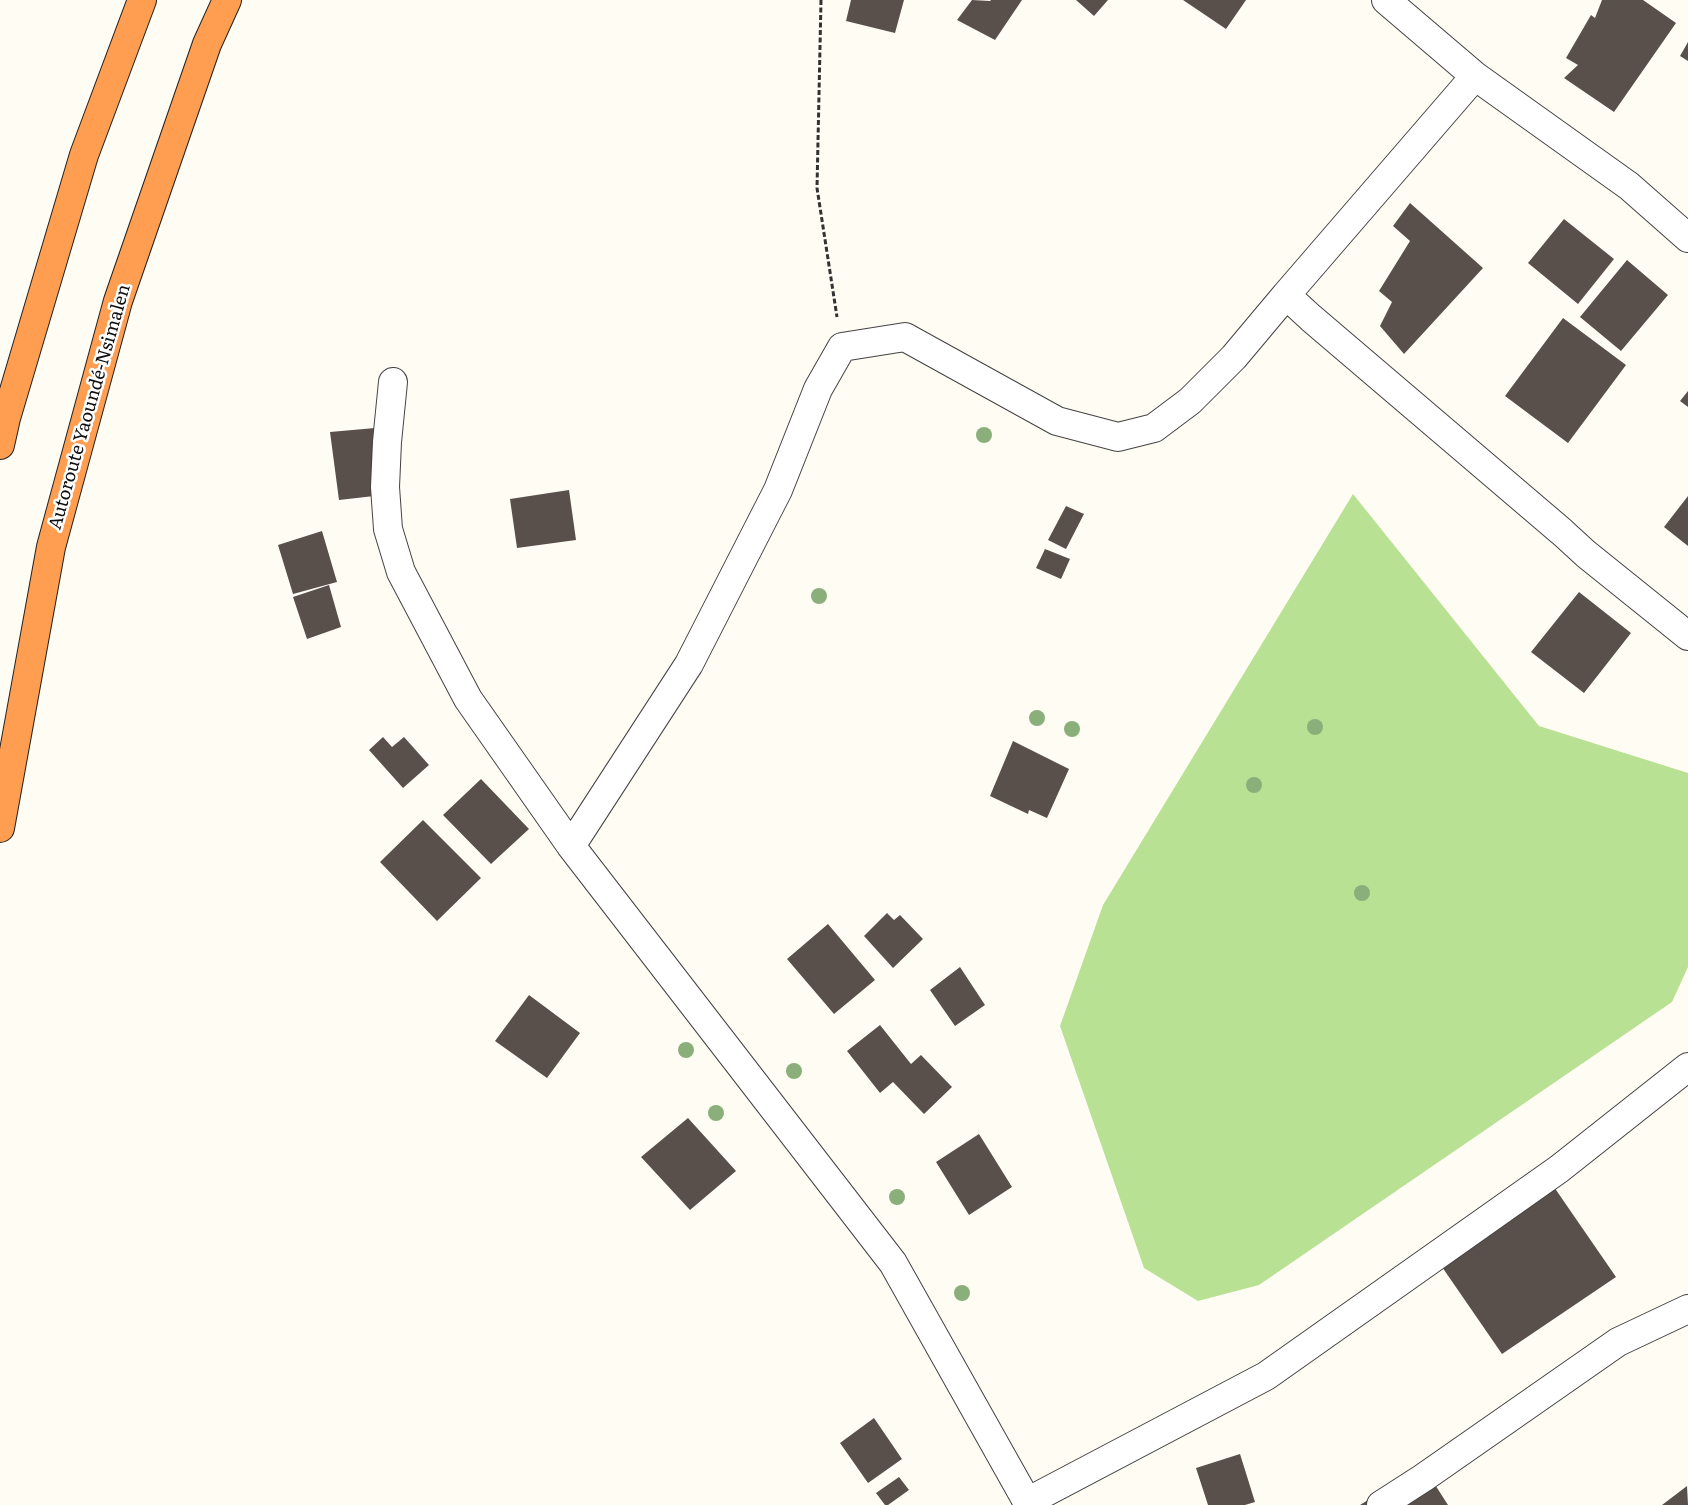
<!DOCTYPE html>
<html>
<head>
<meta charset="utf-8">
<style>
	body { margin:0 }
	canvas { display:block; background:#fffcf3 }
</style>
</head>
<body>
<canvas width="1688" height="1505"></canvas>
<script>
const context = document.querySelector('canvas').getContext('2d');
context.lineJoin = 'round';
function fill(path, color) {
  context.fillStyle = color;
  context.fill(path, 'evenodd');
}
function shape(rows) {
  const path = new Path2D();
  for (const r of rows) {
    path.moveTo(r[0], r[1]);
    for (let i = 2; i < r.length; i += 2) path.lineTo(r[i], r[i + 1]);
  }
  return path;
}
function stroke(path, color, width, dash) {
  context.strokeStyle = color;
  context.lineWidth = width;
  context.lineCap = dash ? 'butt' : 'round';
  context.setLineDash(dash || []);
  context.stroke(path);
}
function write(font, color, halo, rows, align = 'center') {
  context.font = font + ' Literata,serif';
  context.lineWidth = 5;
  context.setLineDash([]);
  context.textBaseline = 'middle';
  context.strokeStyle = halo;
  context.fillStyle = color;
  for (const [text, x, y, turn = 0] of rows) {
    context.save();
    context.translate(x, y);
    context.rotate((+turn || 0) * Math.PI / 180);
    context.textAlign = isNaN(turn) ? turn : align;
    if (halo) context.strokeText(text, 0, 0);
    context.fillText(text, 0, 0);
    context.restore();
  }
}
fill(shape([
	[1353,494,1539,726,1688,773,1688,967,1672,1002,1259,1285,1198,1301,1144,1268,1060,1026,1103,905]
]), '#b9e194');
fill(shape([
	[851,0,904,0,895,33,846,21],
	[972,0,990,1,991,0,1022,0,995,40,957,20],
	[1076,0,1108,0,1094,16],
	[1183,0,1246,0,1226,29],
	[1602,0,1643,0,1676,23,1614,112,1564,78,1578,65,1566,58,1591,15,1595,18],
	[1688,42,1688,61,1680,56],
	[1410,203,1483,268,1404,354,1380,326,1392,302,1379,291,1410,241,1393,226],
	[1564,219,1614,259,1578,304,1528,263],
	[1627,260,1668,295,1621,351,1580,317],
	[1563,318,1626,365,1568,443,1505,396],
	[1688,391,1688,407,1680,401],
	[375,428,383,495,339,500,330,432],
	[569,490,576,540,517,548,510,499],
	[1688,496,1688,546,1664,527],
	[1066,506,1084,514,1066,549,1048,540],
	[322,531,337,582,293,594,278,545],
	[1045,549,1070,559,1061,579,1036,568],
	[329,585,341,627,307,639,293,597],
	[1579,592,1631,633,1584,693,1531,652],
	[383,737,392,747,404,737,429,765,403,788,369,750],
	[1013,741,1069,769,1047,818,1029,810,1028,814,990,796],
	[481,779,529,829,491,864,443,815],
	[423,820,481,878,437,921,380,862],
	[887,913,894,920,900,915,923,939,893,968,864,936],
	[828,924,875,980,834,1014,787,959],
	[960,967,985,1005,955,1026,930,990],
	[529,995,580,1033,547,1078,495,1041],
	[880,1025,911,1064,921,1055,952,1087,924,1114,893,1082,880,1093,847,1051],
	[688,1118,736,1171,690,1210,641,1157],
	[979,1134,1012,1187,969,1215,936,1162],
	[1554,1187,1616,1277,1502,1354,1440,1264],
	[874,1418,902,1459,868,1483,840,1443],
	[1240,1454,1255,1502,1245,1505,1208,1505,1196,1468],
	[1423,1466,1448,1505,1360,1505],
	[899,1477,909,1490,888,1505,885,1505,876,1493],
	[1687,1486,1688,1505,1662,1505]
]), '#5a504b');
const minor = shape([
	[1386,0,1475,76,1286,295,1311,318,1562,532,1586,554,1688,636],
	[1475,76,1629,186,1688,238],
	[393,382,387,442,385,487,388,529,401,572,468,699,571,846,893,1263,1029,1505],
	[571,846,689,664,778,490,818,389,842,347,905,337,1057,421,1118,437,1154,428,1190,401,1234,357,1286,295],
	[1027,1502,1266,1376,1559,1169,1688,1067],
	[1381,1505,1423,1478,1618,1342,1688,1309]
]);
const highway = shape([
	[0,445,6,418,84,155,142,0],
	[0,828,51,547,118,301,207,44,227,0]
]);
stroke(minor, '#434343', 30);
stroke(highway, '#212121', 30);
stroke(shape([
	[821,0,817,188,837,317]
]), '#323232', 3, [5, 2.5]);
stroke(minor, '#fff', 28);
stroke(highway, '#ff9d51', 28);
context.fillStyle = '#8baf7b';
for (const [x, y] of [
	[984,435],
	[819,596],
	[1037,718],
	[1315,727],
	[1072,729],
	[1254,785],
	[1362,893],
	[686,1050],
	[794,1071],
	[716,1113],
	[897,1197],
	[962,1293]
]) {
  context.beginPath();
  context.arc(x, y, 8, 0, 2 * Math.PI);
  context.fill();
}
write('18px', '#101010', '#fff', [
	["Autoroute Yaoundé-Nsimalen",90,407,-74]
]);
</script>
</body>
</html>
